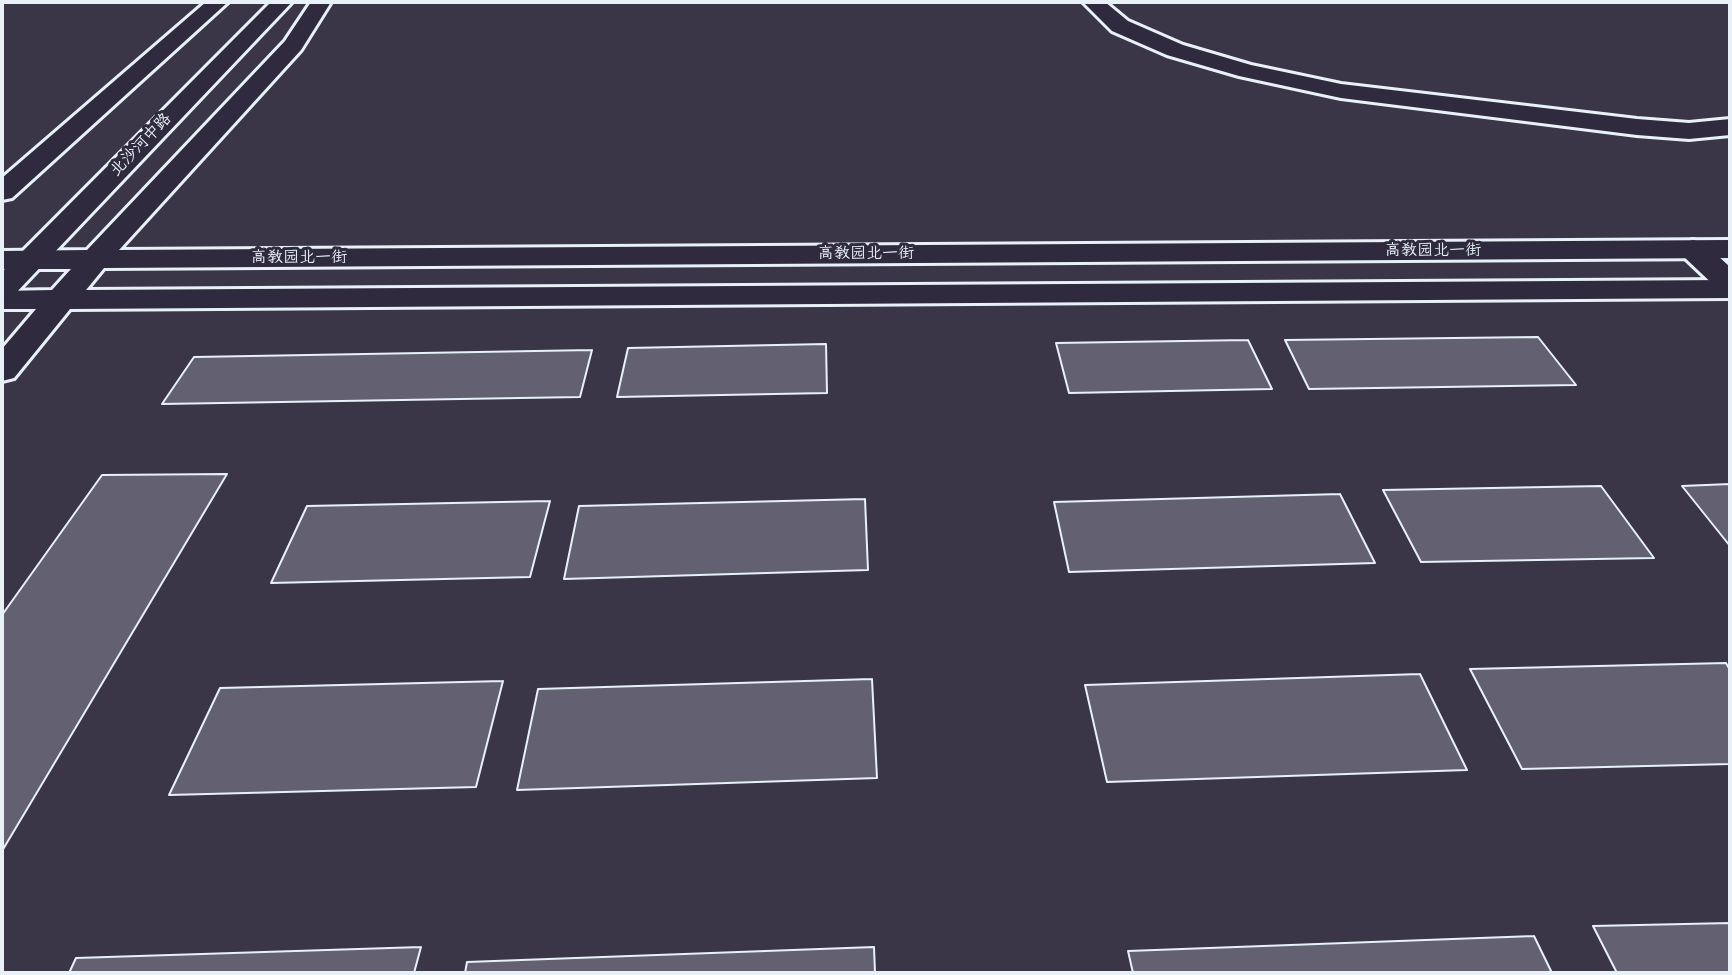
<!DOCTYPE html>
<html>
<head>
<meta charset="utf-8">
<style>
	body { margin:0 }
	#map { position:relative; width:1732px; height:975px; overflow:hidden; background:#3a3648; font-family:Kalam,sans-serif }
	canvas { display:block }
	.frame { position:absolute; inset:0; border:4px solid #e8f1f8; pointer-events:none }
</style>
</head>
<body>
<div id="map">
<canvas width="1732" height="975"></canvas>
<div class="frame"></div>
</div>
<script>
const context = document.querySelector('canvas').getContext('2d');
context.lineJoin = 'round';
function fill(path, color) {
  context.fillStyle = color;
  context.fill(path, 'evenodd');
}
function shape(rows) {
  const path = new Path2D();
  for (const r of rows) {
    path.moveTo(r[0], r[1]);
    for (let i = 2; i < r.length; i += 2) path.lineTo(r[i], r[i + 1]);
  }
  return path;
}
function stroke(path, color, width, dash) {
  context.strokeStyle = color;
  context.lineWidth = width;
  context.lineCap = dash ? 'butt' : 'round';
  context.setLineDash(dash || []);
  context.stroke(path);
}
function write(font, color, halo, rows, align = 'center') {
  context.font = font + ' Kalam,"LXGW WenKai TC",sans-serif';
  context.lineWidth = 6;
  context.setLineDash([]);
  context.textBaseline = 'middle';
  context.strokeStyle = halo;
  context.fillStyle = color;
  for (const [text, x, y, turn = 0] of rows) {
    context.save();
    context.translate(x, y);
    context.rotate((+turn || 0) * Math.PI / 180);
    context.textAlign = isNaN(turn) ? turn : align;
    if (halo) context.strokeText(text, 0, 0);
    context.fillText(text, 0, 0);
    context.restore();
  }
}
const building = shape([
	[1538,337,1576,385,1309,389,1285,340,1538,337],
	[1248,340,1272,389,1069,393,1056,343,1248,340],
	[826,344,827,393,617,397,628,348,826,344],
	[592,350,580,397,162,404,194,357,592,350],
	[227,474,2,851,2,615,102,475,227,474],
	[1730,484,1730,546,1682,486,1730,484],
	[1601,486,1654,558,1421,562,1383,490,1601,486],
	[1340,494,1375,563,1069,572,1054,502,1340,494],
	[865,499,868,570,564,579,579,506,865,499],
	[550,501,530,577,271,583,307,506,550,501],
	[1726,663,1730,670,1730,764,1522,769,1470,669,1726,663],
	[1420,674,1467,770,1107,782,1085,685,1420,674],
	[872,679,877,778,517,790,538,689,872,679],
	[503,681,476,787,169,795,220,688,503,681],
	[1730,923,1730,973,1617,973,1593,926,1730,923],
	[1534,936,1552,973,1133,973,1128,951,1534,936],
	[421,947,414,973,69,973,76,958,421,947],
	[874,947,875,973,465,973,467,962,874,947]
]);
fill(building, '#636171');
stroke(building, '#e8f1f8', 2);
const minor = shape([
	[311,2,331,2,301,50,119,250,1730,240,1730,258,104,268,86,290,1730,280,1730,298,70,309,14,378,2,381,2,349,36,309,2,309,2,291,52,290,71,269,2,269,2,251,87,250,285,41,311,2],
	[1083,2,1105,2,1128,21,1183,45,1251,65,1341,84,1637,119,1689,123,1730,119,1730,135,1689,139,1637,135,1341,98,1239,76,1167,55,1112,31,1083,2]
]);
const major = shape([
	[206,2,228,2,12,198,2,200,2,178,206,2],
	[271,2,292,2,13,296,2,298,2,272,271,2],
	[1693,240,1704,243,1730,267,1730,292,1719,290,1682,255,1678,249,1682,243,1693,240]
]);
stroke(minor, '#e8f1f8', 6);
stroke(major, '#e8f1f8', 6);
fill(minor, '#2f2a3d');
fill(major, '#2f2a3d');
write('16px', '#e8f1f8', '#2f2a3d', [
	["北沙河中路",142,146,-46],
	["高教园北一街",1433,252],
	["高教园北一街",866,255],
	["高教园北一街",299,259]
]);
</script>
</body>
</html>
